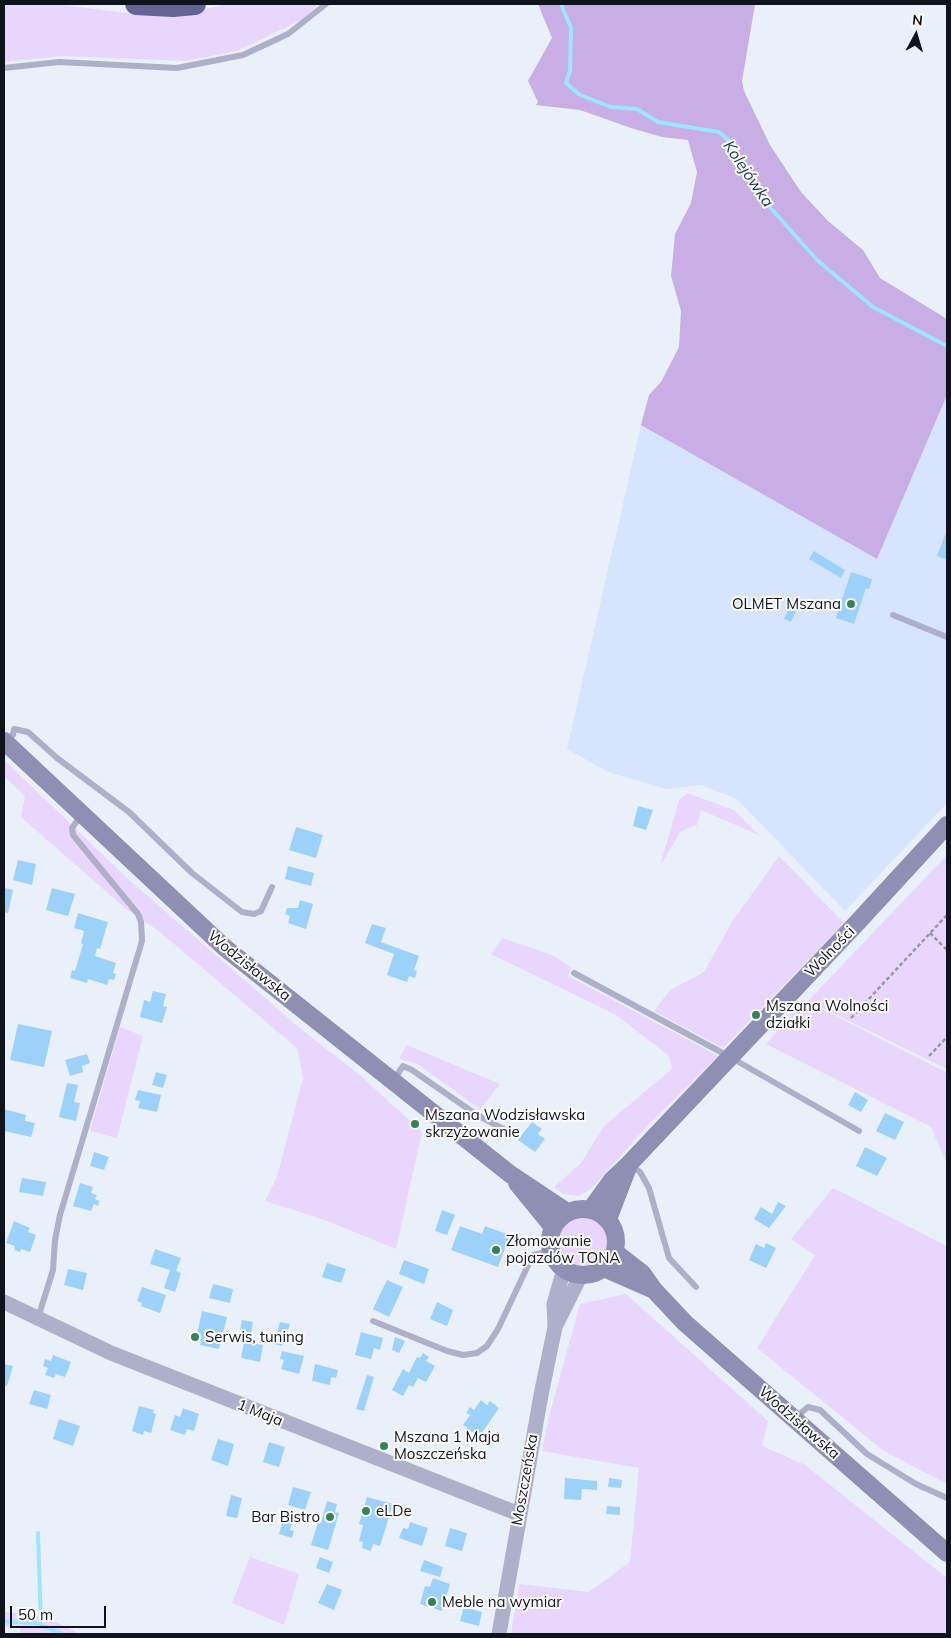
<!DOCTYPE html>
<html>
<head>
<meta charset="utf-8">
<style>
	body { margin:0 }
	#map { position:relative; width:951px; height:1638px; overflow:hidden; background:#eaf0fa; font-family:Mulish,sans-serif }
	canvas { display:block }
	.frame { position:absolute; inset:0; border:5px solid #0f131b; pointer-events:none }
	.north { position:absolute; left:891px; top:10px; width:50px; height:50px; -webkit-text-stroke:4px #fdfdfd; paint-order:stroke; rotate:6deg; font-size:14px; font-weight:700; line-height:20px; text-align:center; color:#0f131b }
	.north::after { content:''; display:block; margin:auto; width:18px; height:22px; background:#0f131b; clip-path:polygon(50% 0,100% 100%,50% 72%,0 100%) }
	.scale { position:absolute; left:10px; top:1606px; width:96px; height:22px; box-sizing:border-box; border:2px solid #0f131b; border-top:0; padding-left:6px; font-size:15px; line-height:18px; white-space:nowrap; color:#0f131b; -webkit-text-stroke:4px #fdfdfd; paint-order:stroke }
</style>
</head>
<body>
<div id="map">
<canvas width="951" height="1638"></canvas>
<div class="frame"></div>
<div class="north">N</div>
<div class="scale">50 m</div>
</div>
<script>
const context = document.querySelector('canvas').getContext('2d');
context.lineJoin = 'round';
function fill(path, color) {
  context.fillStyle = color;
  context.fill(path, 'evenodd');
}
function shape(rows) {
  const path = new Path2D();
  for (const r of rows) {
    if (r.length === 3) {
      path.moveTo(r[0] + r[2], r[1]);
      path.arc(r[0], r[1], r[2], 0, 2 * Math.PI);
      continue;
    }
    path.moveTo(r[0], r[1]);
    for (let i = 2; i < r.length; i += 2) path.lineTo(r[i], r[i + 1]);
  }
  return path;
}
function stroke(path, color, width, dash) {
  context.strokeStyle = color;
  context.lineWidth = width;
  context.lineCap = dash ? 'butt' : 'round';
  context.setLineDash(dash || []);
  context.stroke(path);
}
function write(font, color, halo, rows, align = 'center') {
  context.font = font + ' Mulish,sans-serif';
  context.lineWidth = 4;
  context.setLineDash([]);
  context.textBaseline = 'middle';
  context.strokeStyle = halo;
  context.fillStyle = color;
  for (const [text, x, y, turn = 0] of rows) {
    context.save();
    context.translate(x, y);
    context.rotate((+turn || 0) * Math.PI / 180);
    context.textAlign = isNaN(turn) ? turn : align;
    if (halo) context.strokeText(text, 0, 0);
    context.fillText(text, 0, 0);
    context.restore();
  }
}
fill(shape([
	[947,395,947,803,845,911,737,799,701,785,666,789,608,772,567,749,641,425,877,559]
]), '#d7e4fe');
fill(shape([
	[4,4,55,4,142,15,184,14,227,4,318,4,305,18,237,51,185,61,61,56,4,62],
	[4,760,127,878,302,1030,360,1075,422,1132,396,1249,325,1220,265,1201,277,1177,303,1078,297,1048,160,932,125,908,21,817,25,796,4,776],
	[687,793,734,810,759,835,701,810,697,825,681,831,660,866,679,800],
	[947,855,947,1069,808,1001],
	[779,856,844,923,723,1048,654,1011,670,990,704,972,732,922],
	[502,938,555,956,571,968,568,976,718,1056,648,1125,592,1188,579,1196,563,1194,554,1187,581,1163,604,1126,672,1069,669,1056,616,1015,491,954],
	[804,1000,947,1073,947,1164,931,1127,766,1044],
	[120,1027,143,1036,117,1138,90,1131],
	[407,1045,500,1084,480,1109,416,1063,399,1059],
	[833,1188,947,1246,947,1484,884,1451,757,1348,815,1255,791,1239],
	[583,1242,25],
	[626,1294,768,1421,762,1446,805,1465,947,1578,947,1634,511,1634,519,1584,589,1592,630,1562,639,1468,542,1451,548,1420,580,1304],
	[250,1557,299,1574,284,1625,232,1603],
	[4,1612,43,1616,81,1634,19,1634,21,1628,4,1626]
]), '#e8d6fc');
fill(shape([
	[538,4,755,4,742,81,744,91,770,145,801,192,828,221,863,250,880,278,947,319,947,395,877,559,641,425,649,395,661,382,679,347,681,311,671,276,675,234,691,203,697,172,688,140,662,137,631,128,580,110,536,105,538,102,528,81,552,38]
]), '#c8aee4');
stroke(shape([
	[561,4,571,28,570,71,566,83,580,95,611,107,637,109,658,122,719,132,729,141,740,167,769,206,817,260,873,307,947,346],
	[38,1533,41,1625],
	[4,1621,35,1623,63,1634]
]), '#9be5fd', 4);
fill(shape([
	[947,530,947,560,937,556],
	[814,551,845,570,841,578,809,559],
	[851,572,872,579,869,589,866,588,854,624,836,618],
	[792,601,799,604,791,622,784,619],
	[638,806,653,810,646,830,633,826],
	[296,827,323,835,316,858,289,850],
	[18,860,36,864,32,885,13,880],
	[288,866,314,873,311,886,285,879],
	[5,888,13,890,8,913,4,912],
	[52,888,75,894,68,916,46,910],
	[300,900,313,904,306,929,288,923,290,916,285,914,287,908,298,908],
	[78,913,108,922,100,949,97,948,95,956,116,963,113,973,116,974,114,980,109,979,107,985,88,979,87,983,70,978,72,970,75,971,83,944,81,943,84,931,74,928],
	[372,924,386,928,381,942,419,956,414,970,417,971,415,978,409,976,407,982,387,975,394,954,365,943],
	[153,991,166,994,163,1006,167,1007,162,1023,140,1017,144,1000,150,1002],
	[18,1024,52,1031,44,1067,10,1060],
	[87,1054,90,1063,82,1066,83,1072,70,1076,65,1060],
	[156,1072,167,1075,163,1088,152,1085],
	[67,1083,78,1085,74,1102,80,1103,76,1121,59,1117],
	[138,1090,161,1095,157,1112,138,1108,140,1101,135,1100],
	[855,1092,868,1100,861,1112,848,1105],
	[4,1109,26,1115,25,1121,35,1123,31,1137,4,1131],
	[885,1113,904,1122,895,1140,876,1131],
	[532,1122,542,1129,538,1134,545,1139,535,1152,518,1140],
	[865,1147,887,1158,877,1176,856,1166],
	[94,1152,109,1157,104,1170,90,1166],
	[22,1178,46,1182,43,1196,19,1192],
	[80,1183,93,1187,91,1193,97,1195,95,1199,99,1201,98,1206,94,1204,91,1211,73,1206],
	[778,1202,786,1206,769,1228,754,1219,761,1207,772,1214],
	[442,1210,455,1215,447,1235,435,1231],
	[14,1221,30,1228,28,1232,36,1235,30,1252,21,1249,20,1252,14,1250,15,1246,6,1243],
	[460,1226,482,1234,485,1226,510,1235,498,1267,451,1250],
	[766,1243,776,1248,766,1268,749,1260,756,1244,764,1248],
	[155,1249,181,1258,176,1271,181,1273,175,1292,164,1288,170,1270,150,1264],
	[404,1260,429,1269,424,1284,399,1274],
	[327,1263,346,1269,341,1283,322,1277],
	[68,1269,87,1273,83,1290,64,1285],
	[387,1280,403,1287,389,1317,373,1309],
	[213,1284,233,1289,230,1303,209,1298],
	[142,1287,166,1295,160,1313,141,1306,142,1303,137,1301],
	[437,1302,453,1310,447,1326,430,1319],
	[202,1311,227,1317,219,1349,200,1345,201,1341,196,1339],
	[242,1320,253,1322,251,1333,240,1330],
	[280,1322,290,1324,288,1330,286,1330,282,1346,274,1344],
	[361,1332,383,1338,380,1350,374,1348,371,1359,355,1355],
	[395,1337,405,1341,399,1353,392,1350],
	[244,1342,263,1345,260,1362,241,1358],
	[282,1351,304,1356,299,1374,281,1369,284,1360,280,1359],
	[423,1353,429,1357,426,1361,435,1366,426,1382,418,1378,413,1387,409,1385,403,1396,392,1390,403,1369,409,1373,417,1357,420,1358],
	[53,1355,71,1362,65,1377,56,1374,54,1378,45,1375,48,1368,43,1366,45,1359,51,1361],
	[4,1364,13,1366,7,1386,4,1385],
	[315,1364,338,1370,336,1378,331,1377,330,1385,312,1381],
	[367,1375,374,1377,364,1411,356,1409],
	[34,1390,51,1395,47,1409,29,1404],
	[481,1400,487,1405,490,1401,499,1408,479,1437,463,1425,470,1415,466,1413,470,1407,474,1410],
	[139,1406,154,1410,153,1413,156,1414,151,1433,144,1431,143,1435,132,1431],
	[183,1408,199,1414,194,1431,187,1429,185,1435,170,1430,175,1415,180,1417],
	[59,1419,80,1426,73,1446,53,1439],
	[218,1439,234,1444,228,1466,211,1460],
	[269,1442,285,1447,279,1467,263,1462],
	[565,1478,597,1481,597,1490,582,1489,581,1500,564,1499],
	[609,1478,622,1480,621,1488,608,1487],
	[293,1487,311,1492,305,1510,288,1505],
	[231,1495,242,1498,237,1518,226,1516],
	[367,1497,393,1504,380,1546,373,1544,371,1551,362,1548,363,1542,359,1541,363,1525,359,1524],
	[327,1501,337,1504,335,1512,339,1513,328,1550,311,1545,318,1522,321,1523],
	[607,1506,620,1507,620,1515,606,1514],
	[283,1520,292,1523,290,1530,294,1531,292,1538,279,1534],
	[410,1522,428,1528,422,1546,399,1538,403,1528,408,1529],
	[450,1528,467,1533,462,1551,445,1546],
	[320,1557,333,1562,329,1573,316,1568],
	[424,1560,443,1567,440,1577,420,1571],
	[433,1578,450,1584,442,1611,420,1604,425,1586,430,1587],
	[327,1584,342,1590,334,1610,318,1603],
	[464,1607,482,1612,479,1626,460,1621]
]), '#9cd2fa');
stroke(shape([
	[930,933,947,950],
	[851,1018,947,915],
	[929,1056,947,1037]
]), '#9499a3', 2.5, [4, 2.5]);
stroke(shape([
	[4,68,59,62,177,68,243,55,288,34,326,4],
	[893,615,947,637],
	[4,739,13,735,14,729,28,732,57,758,129,812,192,873,242,912,254,914,261,911,272,887],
	[574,973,730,1057,859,1131],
	[393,1081,403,1066,412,1070,477,1115,511,1133],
	[630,1165,640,1172,649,1188,669,1258,696,1287],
	[38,1318,53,1270,55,1240,60,1215,142,941,141,922,138,914,73,835,72,828,81,815],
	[373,1321,447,1351,463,1355,477,1353,487,1346,498,1329,533,1255,551,1251],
	[795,1418,808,1407,820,1410,867,1454,916,1484,947,1498]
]), '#aeafc8', 6);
stroke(shape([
	[4,1302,111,1353,519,1514],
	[555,1327,581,1275],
	[499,1634,541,1395,555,1327,554,1304,564,1269]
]), '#aeafc8', 15);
stroke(shape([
	[4,741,224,947,510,1174,567,1212],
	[517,1183,553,1227],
	[583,1242,33],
	[591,1209,612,1180,629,1164,855,925,947,825],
	[608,1219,628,1167],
	[615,1252,642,1273,654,1290,685,1323,947,1553],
	[604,1268,654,1290]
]), '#8f8fb4', 18);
stroke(shape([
	[136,4,173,6,195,4]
]), '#656497', 22);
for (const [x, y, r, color] of [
	[851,604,5,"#338455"],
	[756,1015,5,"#338455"],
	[415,1124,5,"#338455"],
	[496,1250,5,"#338455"],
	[195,1337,5,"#338455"],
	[384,1446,5,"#338455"],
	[366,1511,5,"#338455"],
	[330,1517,5,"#338455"],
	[432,1602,5,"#338455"]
]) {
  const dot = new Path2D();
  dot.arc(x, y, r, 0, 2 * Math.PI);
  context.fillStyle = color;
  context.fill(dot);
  stroke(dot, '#fdfdfd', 2);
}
write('15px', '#0f131b', '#fdfdfd', [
	["OLMET Mszana",841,604,"right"],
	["Mszana Wolności",766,1006],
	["działki",766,1023],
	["Mszana Wodzisławska",425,1115],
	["skrzyżowanie",425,1132],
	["Złomowanie",506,1241],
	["pojazdów TONA",506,1258],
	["Serwis, tuning",205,1337],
	["Mszana 1 Maja",394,1437],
	["Moszczeńska",394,1454],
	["eLDe",376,1511],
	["Bar Bistro",320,1517,"right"],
	["Meble na wymiar",442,1602]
], 'left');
write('15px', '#0f131b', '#fdfdfd', [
	["Wolności",830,952,-46],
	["Wodzisławska",249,966,39],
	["1 Maja",260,1413,22],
	["Wodzisławska",799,1423,41],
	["Moszczeńska",525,1480,-80]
]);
write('italic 16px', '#153843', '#fdfdfd', [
	["Kolejówka",748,174,56]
]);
</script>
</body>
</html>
